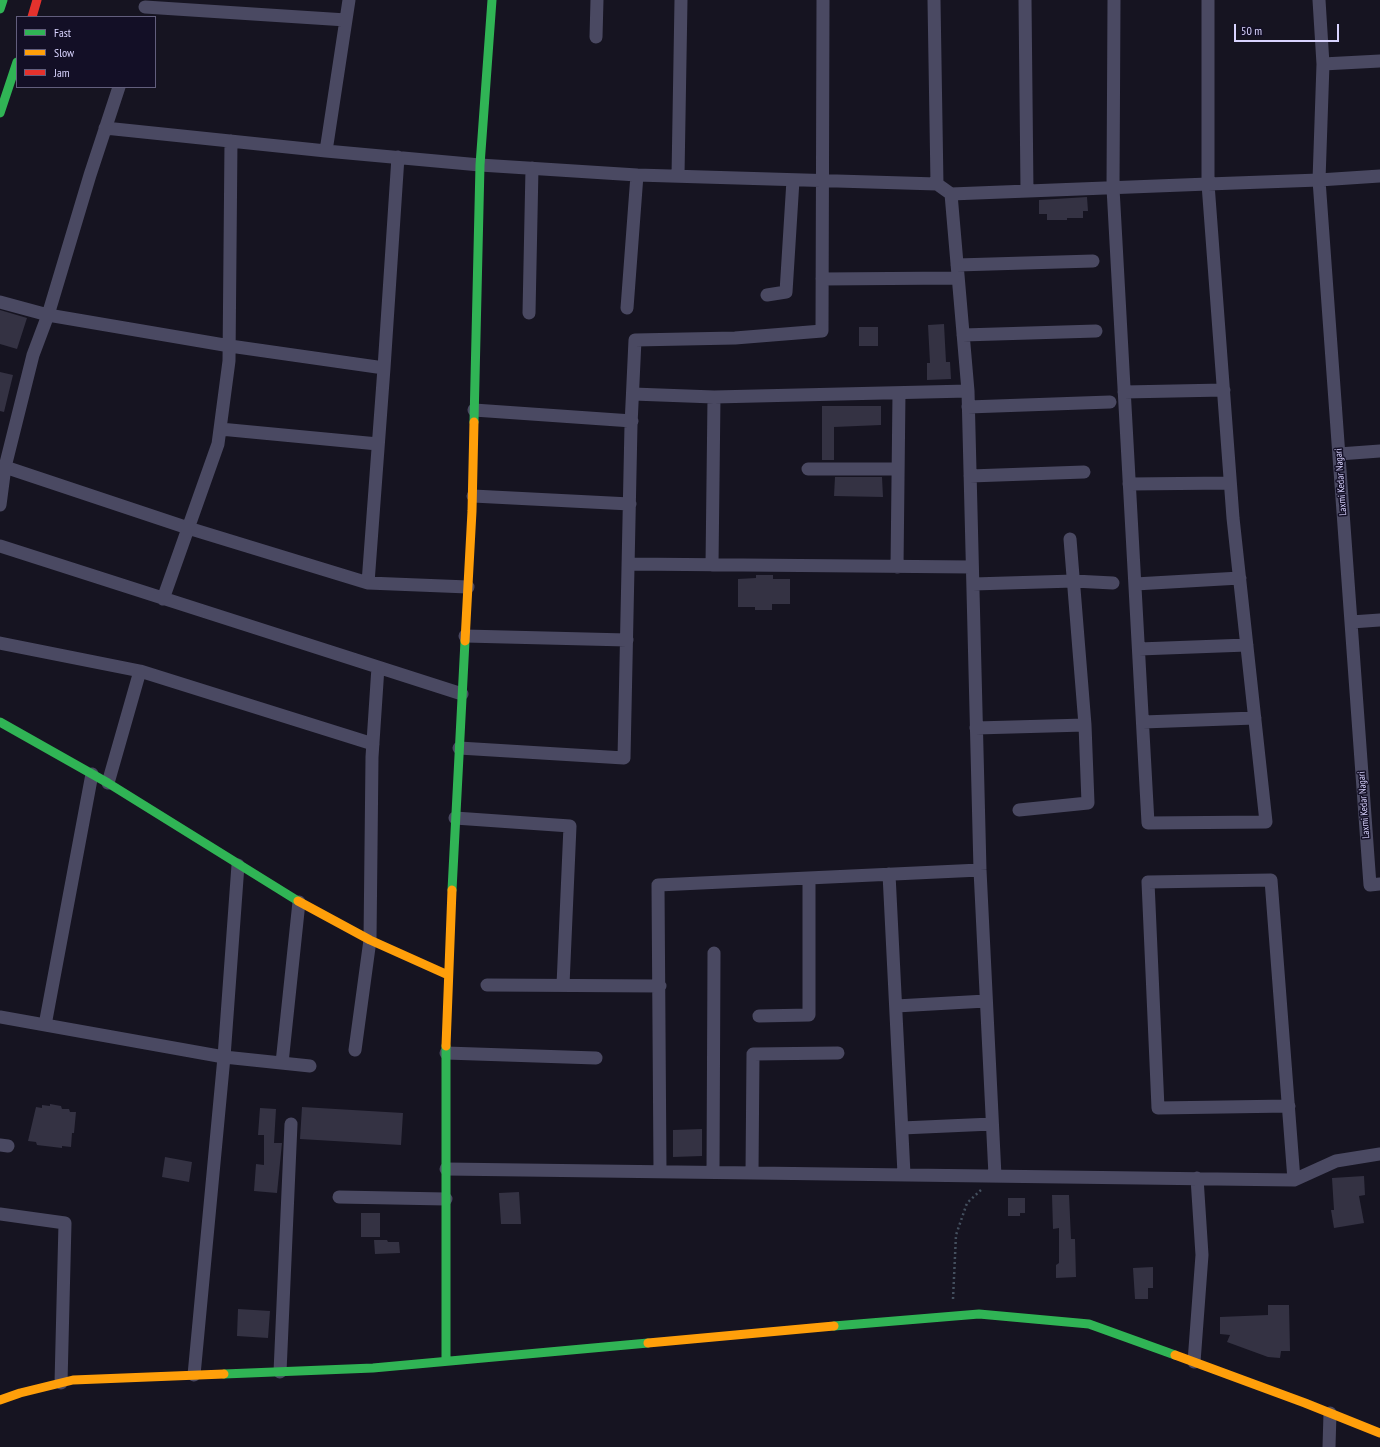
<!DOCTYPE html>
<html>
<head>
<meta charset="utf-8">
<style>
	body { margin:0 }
	#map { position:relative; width:1380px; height:1447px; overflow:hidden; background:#161421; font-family:"PT Sans Narrow",sans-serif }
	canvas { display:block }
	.legend { position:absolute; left:16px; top:16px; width:140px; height:72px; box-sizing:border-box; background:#130f26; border:1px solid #625e7d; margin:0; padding:5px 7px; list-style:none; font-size:12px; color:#d9d4ff }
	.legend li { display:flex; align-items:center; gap:8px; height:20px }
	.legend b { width:20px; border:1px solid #625e7d }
	.scale { position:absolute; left:1234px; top:24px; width:105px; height:18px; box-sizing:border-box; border:2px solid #d9d4ff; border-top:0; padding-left:5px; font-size:12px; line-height:14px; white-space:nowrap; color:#d9d4ff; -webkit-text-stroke:3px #130f26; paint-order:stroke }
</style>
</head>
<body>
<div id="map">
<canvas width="1380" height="1447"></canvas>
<ul class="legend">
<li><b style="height:5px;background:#30b455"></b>Fast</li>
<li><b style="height:5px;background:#ff9f0a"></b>Slow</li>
<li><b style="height:5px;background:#e5322d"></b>Jam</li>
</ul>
<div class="scale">50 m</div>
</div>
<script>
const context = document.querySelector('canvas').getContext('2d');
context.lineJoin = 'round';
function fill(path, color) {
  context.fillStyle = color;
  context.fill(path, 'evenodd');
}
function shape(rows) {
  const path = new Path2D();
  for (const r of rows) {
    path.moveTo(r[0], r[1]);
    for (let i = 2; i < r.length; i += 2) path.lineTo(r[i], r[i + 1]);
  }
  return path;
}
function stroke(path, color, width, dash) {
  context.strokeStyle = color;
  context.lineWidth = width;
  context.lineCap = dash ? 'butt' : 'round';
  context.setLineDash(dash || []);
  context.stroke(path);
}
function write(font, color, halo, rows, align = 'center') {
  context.font = font + ' "PT Sans Narrow",sans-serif';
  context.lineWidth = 3;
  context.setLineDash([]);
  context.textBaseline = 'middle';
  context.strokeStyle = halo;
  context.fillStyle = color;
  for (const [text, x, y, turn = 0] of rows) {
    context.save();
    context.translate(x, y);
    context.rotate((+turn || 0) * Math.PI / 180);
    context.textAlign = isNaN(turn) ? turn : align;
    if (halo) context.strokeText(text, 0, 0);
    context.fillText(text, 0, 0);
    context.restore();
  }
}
fill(shape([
	[1087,197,1088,211,1083,211,1083,218,1067,218,1067,220,1047,220,1047,214,1039,214,1039,200],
	[0,310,27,318,17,349,0,344],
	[944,324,946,362,950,362,951,379,927,380,927,363,930,363,928,325],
	[859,327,878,327,878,346,859,346],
	[0,372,13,375,4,412,0,411],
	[822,406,881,406,881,425,834,427,834,460,822,460],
	[835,477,882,477,883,497,834,496],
	[756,575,773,575,773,579,790,579,790,604,772,604,772,610,755,610,755,607,738,607,738,579,756,578],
	[50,1104,61,1106,62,1109,69,1109,70,1112,76,1112,74,1133,72,1133,71,1147,62,1146,62,1148,37,1145,36,1142,28,1141,36,1107,42,1108,42,1105,50,1106],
	[302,1107,403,1113,401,1145,300,1139],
	[260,1108,276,1109,274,1143,282,1143,277,1193,254,1191,256,1164,264,1165,264,1135,258,1135],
	[702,1129,702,1156,673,1157,673,1130],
	[165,1157,192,1162,189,1182,162,1177],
	[1364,1176,1365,1195,1359,1196,1364,1223,1334,1228,1331,1210,1334,1210,1332,1178],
	[519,1192,521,1224,501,1224,499,1193],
	[1052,1195,1069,1195,1071,1239,1075,1239,1076,1277,1056,1278,1056,1265,1059,1263,1059,1228,1053,1229],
	[1008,1198,1025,1198,1025,1213,1020,1213,1020,1216,1008,1216],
	[361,1213,380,1213,380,1237,361,1237],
	[374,1240,387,1240,388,1242,399,1242,400,1253,375,1254],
	[1153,1267,1153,1288,1148,1288,1148,1299,1135,1299,1133,1268],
	[1268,1305,1289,1305,1290,1351,1281,1351,1280,1358,1268,1357,1227,1342,1230,1335,1220,1334,1220,1317,1268,1315],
	[238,1309,270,1311,268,1338,237,1336]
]), '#343243');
stroke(shape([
	[953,1299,956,1235,967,1203,982,1189]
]), '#44505f', 2.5, [2, 3]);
stroke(shape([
	[349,0,326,151,480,165,637,175,937,184,951,194,1208,184,1208,0],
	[934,0,937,184],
	[1025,0,1027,191],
	[1114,0,1113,188,1148,823,1266,822,1233,518,1208,184,1319,180,1370,885,1380,884],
	[1319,0,1323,64],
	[145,7,346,20],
	[596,37,597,0],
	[1380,61,1323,64,1319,180,1380,176],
	[105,128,326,151],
	[678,176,681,0],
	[957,265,1093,261],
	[822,279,958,278],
	[767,295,786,292,793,180],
	[0,302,48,315,230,346,384,368,398,157],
	[627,308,637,175],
	[529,313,532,168],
	[963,335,1096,331],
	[968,391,980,870,995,1176],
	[1124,392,1224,390],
	[633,394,714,397,968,391,951,194],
	[968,407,1110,402],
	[474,410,632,421],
	[220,429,378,444],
	[1339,454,1380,451],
	[5,467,188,528,368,583,384,368],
	[808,469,898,469],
	[970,476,1084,472],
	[1129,484,1230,483],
	[473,496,630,504],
	[0,505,5,467,33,355,48,315,90,175,119,87],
	[0,546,462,694],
	[628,564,972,567],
	[712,565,714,397],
	[897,567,899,393],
	[368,583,468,587],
	[973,584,1074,581,1113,583],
	[1135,584,1240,578],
	[163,599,218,444,229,361,231,141],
	[1351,622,1380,620],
	[465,636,627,640],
	[0,643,140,671,373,744],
	[1139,649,1247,645],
	[1143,722,1255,718],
	[976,728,1085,725],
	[459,748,624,758,631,425,635,340,735,338,822,331,823,0],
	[108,783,140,671],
	[1019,810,1088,803,1085,725,1070,539],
	[455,818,570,826,563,985],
	[889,874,904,1174],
	[487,985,660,986],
	[896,1006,986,1001],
	[759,1016,809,1015,809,878],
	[0,1017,224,1057,238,865],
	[45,1025,92,774],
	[355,1050,370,940,372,757,378,667],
	[446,1053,596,1058],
	[282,1063,299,902],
	[1289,1106,1158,1108,1148,882,1271,880,1294,1180],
	[902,1128,992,1124],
	[0,1145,8,1146],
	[446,1169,1294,1180,1336,1161,1380,1154],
	[660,1171,658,885,980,870],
	[713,1172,714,953],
	[752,1173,753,1054,838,1053],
	[339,1197,446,1199],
	[0,1214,65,1223,61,1383],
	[1194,1362,1202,1255,1197,1178],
	[280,1372,291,1124],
	[194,1375,224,1057,310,1066],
	[1329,1447,1330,1413]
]), '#4a4962', 13);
stroke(shape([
	[0,9,3,0],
	[0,113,17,62],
	[474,422,480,165,492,0],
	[0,722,108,783,298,901],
	[452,890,465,641],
	[834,1326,979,1314,1089,1324,1175,1355],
	[446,1361,446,1046],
	[224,1374,373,1368,648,1343]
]), '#30b455', 9);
stroke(shape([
	[465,641,472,511,474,422],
	[298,901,370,940,448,975],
	[446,1046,452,890],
	[648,1343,834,1326],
	[1175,1355,1305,1403,1380,1433],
	[0,1400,20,1393,73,1380,224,1374]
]), '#ff9f0a', 9);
stroke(shape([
	[32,17,37,0]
]), '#e5322d', 9);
write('10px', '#d9d4ff', '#130f26', [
	["Laxmi Kedar Nagari",1341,482,-94],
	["Laxmi Kedar Nagari",1364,805,-94]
]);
</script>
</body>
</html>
